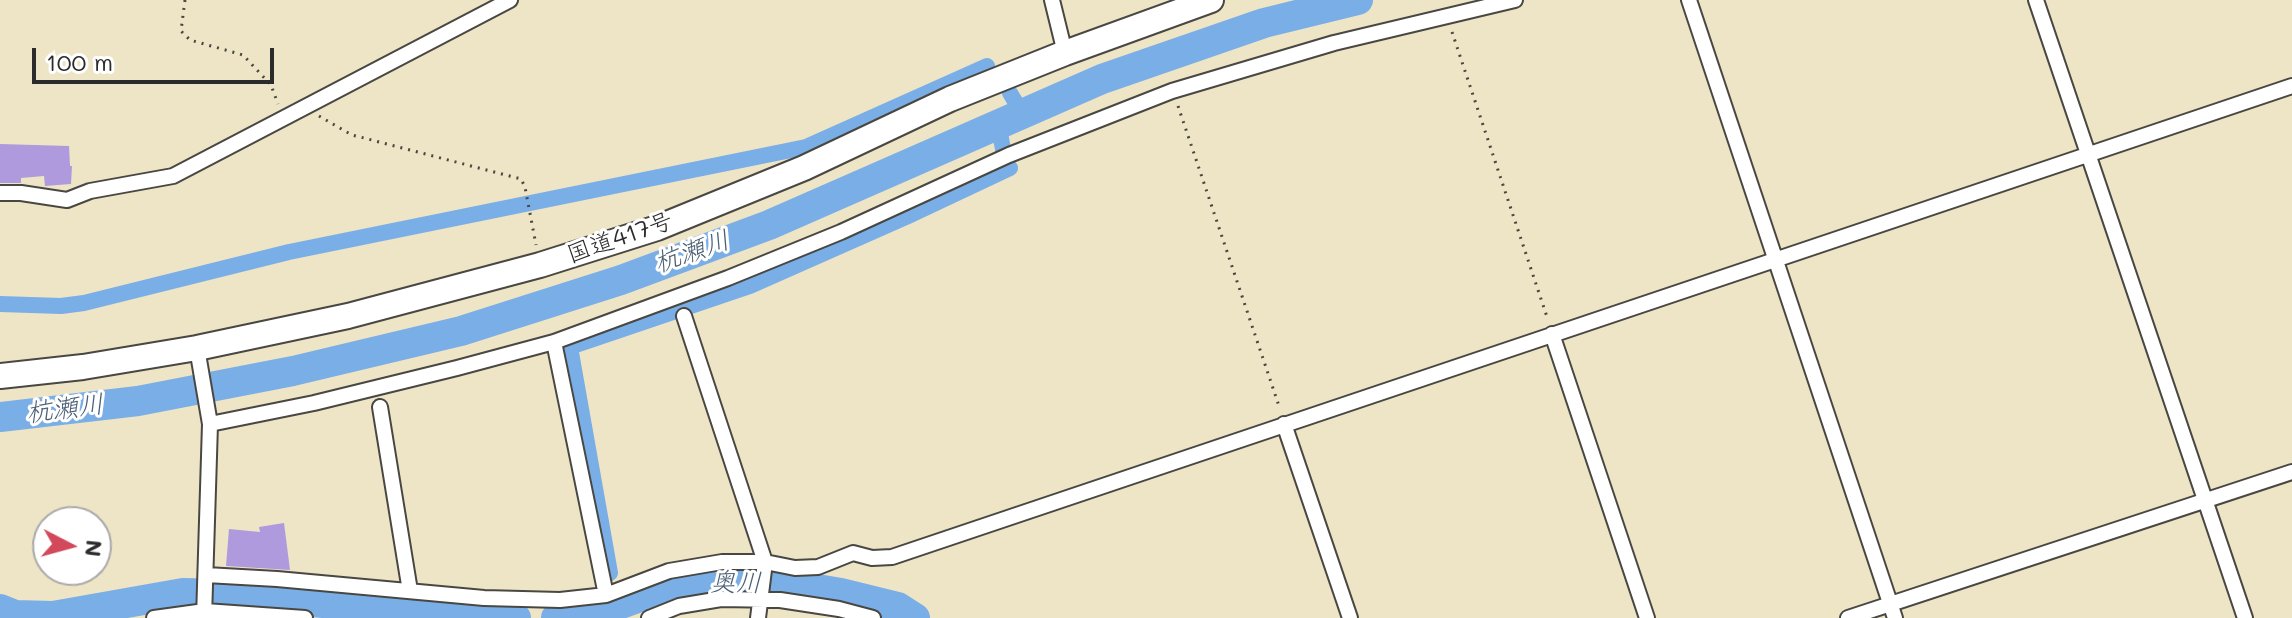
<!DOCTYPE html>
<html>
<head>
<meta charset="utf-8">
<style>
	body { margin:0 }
	#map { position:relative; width:2292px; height:618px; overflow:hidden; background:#eee4c6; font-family:Mali,sans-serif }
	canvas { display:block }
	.north { position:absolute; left:32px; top:506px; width:80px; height:80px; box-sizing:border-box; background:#fff; border:2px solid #aaa; border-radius:50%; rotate:96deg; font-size:22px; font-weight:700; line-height:32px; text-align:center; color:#2b2b2b }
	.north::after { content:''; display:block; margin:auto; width:28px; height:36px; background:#d1495b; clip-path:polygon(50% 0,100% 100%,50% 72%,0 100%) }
	.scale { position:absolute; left:32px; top:48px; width:242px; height:36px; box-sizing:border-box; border:4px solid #2b2b2b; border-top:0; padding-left:10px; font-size:24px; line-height:28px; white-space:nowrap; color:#2b2b2b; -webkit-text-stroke:6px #fff; paint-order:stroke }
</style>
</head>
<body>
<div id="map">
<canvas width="2292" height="618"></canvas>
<div class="north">N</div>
<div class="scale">100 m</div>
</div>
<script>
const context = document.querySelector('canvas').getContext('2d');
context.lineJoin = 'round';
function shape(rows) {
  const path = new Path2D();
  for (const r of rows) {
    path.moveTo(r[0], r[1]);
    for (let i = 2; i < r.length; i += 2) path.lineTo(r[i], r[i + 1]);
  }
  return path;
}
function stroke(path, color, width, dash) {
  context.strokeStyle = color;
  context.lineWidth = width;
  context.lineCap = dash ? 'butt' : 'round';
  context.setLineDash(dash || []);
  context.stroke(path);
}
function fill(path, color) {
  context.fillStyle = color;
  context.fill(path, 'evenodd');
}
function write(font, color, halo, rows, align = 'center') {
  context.font = font + ' Mali,"Klee One",sans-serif';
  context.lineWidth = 6;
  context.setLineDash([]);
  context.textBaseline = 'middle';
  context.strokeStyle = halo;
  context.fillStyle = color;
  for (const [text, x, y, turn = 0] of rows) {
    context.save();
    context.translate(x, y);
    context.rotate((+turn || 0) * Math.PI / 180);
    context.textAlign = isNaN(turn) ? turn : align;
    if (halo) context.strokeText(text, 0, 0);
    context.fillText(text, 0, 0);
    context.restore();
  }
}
stroke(shape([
	[1010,93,1022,113],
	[998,123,1003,149],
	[0,304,61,306,84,303,289,252,806,147,987,66],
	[610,573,570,347,750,286,906,217,1010,168]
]), '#7aaee7', 16);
stroke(shape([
	[0,417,138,401,293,371,461,331,621,280,769,225,1102,79,1264,23,1358,0],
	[0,609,15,615,53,616,183,593,228,594,439,614,516,618],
	[556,618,593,614,657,591,721,577,770,581,841,593,898,607,915,618]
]), '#7aaee7', 30);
fill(shape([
	[0,144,69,146,70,166,72,166,71,184,45,186,44,176,21,178,21,183,0,183],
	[284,523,290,570,226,566,229,529,260,532,259,527]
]), '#af9add');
const street = shape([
	[1052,0,1065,53],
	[1689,0,1895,618],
	[2036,0,2245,618],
	[0,193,21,193,67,200,90,191,173,176,510,0],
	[684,316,765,562,758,618],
	[1552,334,1647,618],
	[554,342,606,595],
	[197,348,210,424,204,618],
	[380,407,410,591],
	[210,424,314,403,457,368,554,342,728,278,841,232,1009,155,1172,91,1334,43,1515,0],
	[1284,424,1350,618],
	[206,575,277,579,484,598,560,600,606,595,669,571,722,562,765,562,795,568,818,567,853,553,872,558,892,557,2292,86],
	[154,618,205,611,305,618],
	[649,618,679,606,721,599,780,600,839,609,873,618],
	[1848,618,2292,472]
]);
const highway = shape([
	[0,376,83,367,197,348,348,316,540,265,657,228,804,168,950,99,1065,53,1211,0]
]);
stroke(street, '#484742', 18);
stroke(highway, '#484742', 28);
stroke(shape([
	[185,0,181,31,190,40,243,55,271,85,278,104],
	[1452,32,1548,320],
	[1178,106,1280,409],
	[319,116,352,135,364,138,521,179,525,187,536,245]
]), '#484742', 3, [2, 6]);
stroke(street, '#fff', 14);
stroke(highway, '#fff', 24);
write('24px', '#2b2b2b', '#fff', [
	["国道417号",620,238,-19]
]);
write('italic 26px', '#4b5f76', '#fff', [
	["杭瀬川",692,252,-19],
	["杭瀬川",65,409,-7],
	["奥川",736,583,1]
]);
</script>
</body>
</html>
